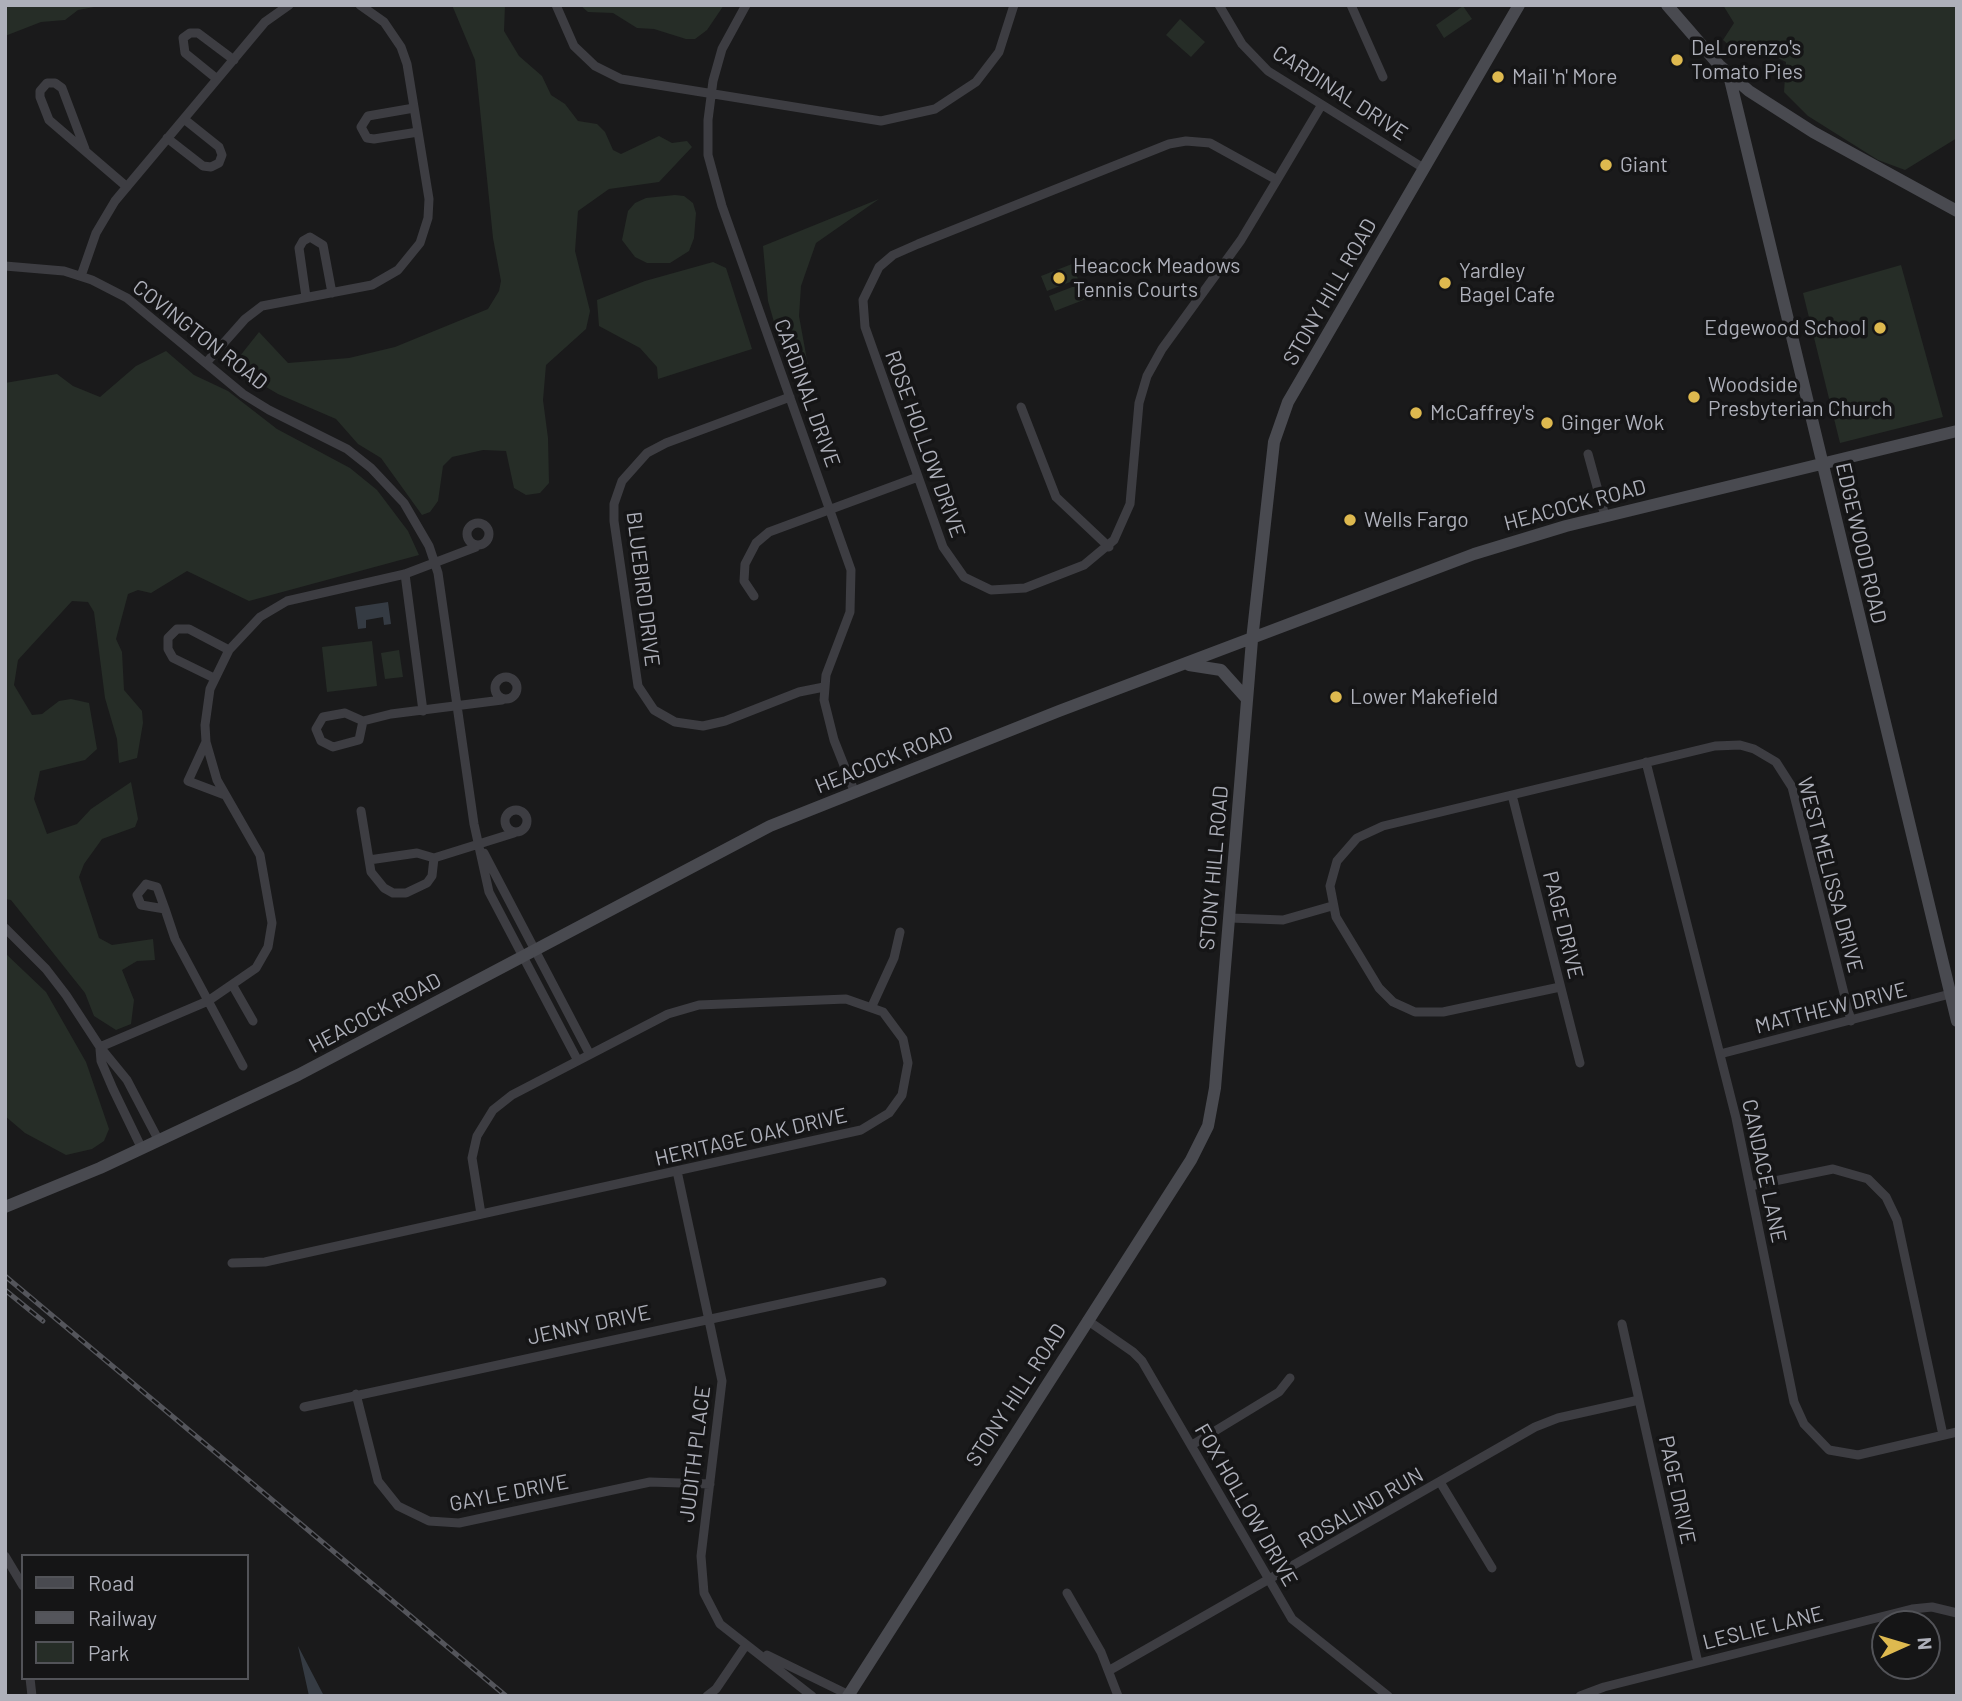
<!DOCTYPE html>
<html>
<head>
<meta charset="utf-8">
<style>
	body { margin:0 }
	#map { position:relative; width:1962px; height:1701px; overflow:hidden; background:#1a1a1b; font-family:Barlow,sans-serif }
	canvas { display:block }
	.frame { position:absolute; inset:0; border:7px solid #aeb0ba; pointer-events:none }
	.legend { position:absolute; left:21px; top:1554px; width:228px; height:126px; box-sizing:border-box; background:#151516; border:2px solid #525358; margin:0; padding:9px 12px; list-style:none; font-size:21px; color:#aeb0ba }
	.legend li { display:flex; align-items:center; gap:14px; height:35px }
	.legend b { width:35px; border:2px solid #525358 }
	.north { position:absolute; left:1871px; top:1610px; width:70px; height:70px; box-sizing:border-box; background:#151516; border:2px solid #525358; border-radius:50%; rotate:86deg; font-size:19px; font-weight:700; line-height:28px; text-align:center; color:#aeb0ba }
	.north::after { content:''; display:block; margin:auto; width:24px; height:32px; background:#deb94f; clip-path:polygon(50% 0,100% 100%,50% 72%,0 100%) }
</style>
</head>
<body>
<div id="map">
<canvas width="1962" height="1701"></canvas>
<div class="frame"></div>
<ul class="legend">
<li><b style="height:9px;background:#494a50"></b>Road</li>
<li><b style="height:9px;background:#54555b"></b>Railway</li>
<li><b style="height:19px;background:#262d27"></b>Park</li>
</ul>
<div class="north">N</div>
</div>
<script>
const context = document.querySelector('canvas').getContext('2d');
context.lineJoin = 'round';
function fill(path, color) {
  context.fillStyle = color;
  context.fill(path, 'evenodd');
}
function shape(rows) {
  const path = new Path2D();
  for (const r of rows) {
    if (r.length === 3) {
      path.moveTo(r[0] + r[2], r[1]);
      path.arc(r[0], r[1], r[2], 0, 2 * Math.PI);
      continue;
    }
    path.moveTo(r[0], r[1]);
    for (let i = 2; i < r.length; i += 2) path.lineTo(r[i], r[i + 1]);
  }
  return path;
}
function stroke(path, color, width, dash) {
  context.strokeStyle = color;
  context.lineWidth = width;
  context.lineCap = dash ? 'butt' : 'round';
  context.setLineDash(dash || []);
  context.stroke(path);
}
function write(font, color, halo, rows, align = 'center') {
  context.font = font + ' Barlow,sans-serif';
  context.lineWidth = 7;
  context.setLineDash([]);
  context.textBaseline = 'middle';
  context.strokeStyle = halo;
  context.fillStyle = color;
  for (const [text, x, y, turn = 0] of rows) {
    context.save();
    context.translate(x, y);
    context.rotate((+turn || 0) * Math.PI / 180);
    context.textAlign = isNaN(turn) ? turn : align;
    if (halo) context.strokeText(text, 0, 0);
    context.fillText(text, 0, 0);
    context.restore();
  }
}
fill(shape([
	[9,5,105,5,78,10,65,20,41,22,5,36,5,7],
	[452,5,505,5,504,31,519,56,542,76,551,95,565,104,578,121,597,124,605,132,613,150,621,154,659,136,672,143,687,141,692,147,659,182,609,189,578,211,575,251,590,311,586,329,546,365,543,400,548,438,549,483,540,493,526,495,514,488,506,451,483,450,452,457,443,466,438,501,430,512,422,515,381,458,358,444,336,419,278,394,261,384,236,361,259,332,288,363,349,358,395,347,488,309,499,291,501,281,493,238,475,60],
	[580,5,724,5,707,30,695,39,686,39,654,29,637,28,613,13,588,12],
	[1723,5,1957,5,1957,138,1905,170,1878,160,1808,116,1784,92,1786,62,1770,54,1740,55,1723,40,1734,23],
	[1463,6,1472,19,1444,38,1436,25],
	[1180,19,1205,42,1191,57,1166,35],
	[675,195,684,196,693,203,696,213,694,238,689,251,670,263,647,263,635,257,622,240,628,211,635,203,646,198],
	[879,199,816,243,801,286,799,316,809,371,797,378,780,343,768,301,763,246],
	[713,262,726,268,752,349,658,379,657,367,640,348,599,326,597,300,645,281],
	[1072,264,1078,279,1047,291,1041,276],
	[1901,265,1943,417,1840,443,1803,293],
	[1080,284,1086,299,1055,311,1049,296],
	[166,351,194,375,228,391,277,429,350,468,377,490,408,531,419,555,249,601,187,571,151,593,138,590,128,594,116,639,122,652,124,690,142,711,143,723,137,758,119,763,117,739,105,698,94,612,88,602,72,601,18,660,14,685,32,715,42,714,59,701,71,699,89,703,97,749,85,760,40,771,34,799,47,834,77,824,91,809,131,782,138,819,135,827,102,839,84,864,79,877,99,938,112,945,153,939,155,960,137,961,122,970,134,1000,131,1024,116,1030,94,1016,85,993,11,900,5,899,5,383,57,374,73,386,100,397,136,366],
	[372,641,377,686,327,692,322,647],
	[399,650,403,677,385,679,381,653],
	[5,953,46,992,86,1062,109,1129,104,1141,92,1149,66,1155,25,1133,5,1116]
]), '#262d27');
fill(shape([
	[388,602,391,624,384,625,383,617,366,620,366,628,358,629,355,607],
	[298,1646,324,1696,309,1696]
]), '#353b43');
stroke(shape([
	[556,5,574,46,595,66,621,79,881,121,935,109,976,82,999,52,1014,5],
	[746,5,722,49,713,81,708,120,708,155,722,206,851,570,850,612,826,675,824,700,834,740,855,793],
	[1219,5,1242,44,1268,71,1425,169],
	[1351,5,1383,77],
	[217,79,185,53,183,38,190,33,198,33,234,60],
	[414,108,368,116,361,127,367,138,374,139,418,132],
	[167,138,203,166,211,167,219,163,222,155,219,147,184,119],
	[85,149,62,88,55,83,47,83,40,91,40,97,49,120,127,187],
	[1277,180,1210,143,1186,141,1169,144,918,244,893,255,879,267,863,300,865,327,943,547,964,577,991,590,1025,588,1084,565,1114,540,1130,504,1139,403,1147,376,1162,349,1241,240,1277,180,1321,106],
	[5,266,64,271,92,280,127,298,243,394,269,410,347,449,371,468,404,503,429,546,438,573,474,824,489,892,577,1059],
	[81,276,96,233,115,201,265,22,289,5],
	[306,297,299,248,303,241,310,237,323,245,332,293],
	[206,363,245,319,262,306,372,285,398,270,420,243,428,218,429,199,407,64,401,47,384,22,360,5],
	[790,397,666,443,647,453,622,481,614,504,614,521,638,686,654,710,675,722,703,726,725,721,799,692,824,687],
	[1021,407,1056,497,1109,547],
	[1588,454,1605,516],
	[478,534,11],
	[405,574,423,711],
	[754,596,744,581,745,564,756,543,769,532,918,477],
	[506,688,11],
	[214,678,173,658,168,649,168,638,177,629,189,629,229,650],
	[345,713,363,721,359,740,333,747,321,741,316,729,323,717,345,713],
	[363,721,391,714,502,700],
	[206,742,188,781,225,795],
	[1646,762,1736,1118,1794,1402,1804,1424,1829,1450,1858,1455,1957,1432],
	[1512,795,1580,1063],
	[516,821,11],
	[361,811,371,872,384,888,393,893,406,893,427,883,432,876,434,858],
	[484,853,589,1053],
	[369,860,417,853,434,858,514,833],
	[146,884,157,887,165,909,141,905,137,895,146,884],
	[165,909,175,939,243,1066],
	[1230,918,1283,920,1332,906],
	[5,928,46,969,66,995,100,1047,127,1080,159,1141],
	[233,986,253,1021],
	[1560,987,1443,1012,1415,1012,1393,1002,1379,988,1336,917,1330,886,1337,861,1357,838,1383,826,1715,746,1740,745,1754,749,1776,762,1792,787,1851,1021],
	[872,1006,894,958,900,932],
	[100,1047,208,1001,256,968,268,947,272,923,260,855,217,780,206,742,205,725,210,689,229,650,260,617,287,601,405,574,476,547],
	[100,1049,101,1061,113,1089,142,1149],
	[1720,1054,1950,994],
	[677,1171,722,1381,701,1556,704,1593,720,1624,812,1696],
	[1750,1186,1833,1169,1868,1179,1886,1197,1897,1220,1943,1435],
	[232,1263,265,1262,861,1130,889,1113,902,1095,908,1063,903,1039,883,1012,846,999,699,1005,668,1014,512,1095,493,1110,477,1136,472,1158,481,1214],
	[1087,1320,1133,1352,1142,1361,1292,1619,1388,1696],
	[1622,1324,1698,1663],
	[356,1394,378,1481,398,1506,429,1521,459,1523,650,1482,710,1484],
	[304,1407,882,1282],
	[1192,1445,1279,1392,1290,1378],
	[1440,1482,1492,1568],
	[5,1556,23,1586],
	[1067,1593,1101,1652,1118,1696],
	[767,1655,849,1695],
	[1110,1670,1535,1427,1558,1418,1639,1400],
	[30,1678,32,1696],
	[707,1696,716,1689,746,1645],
	[1580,1696,1604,1687,1912,1609,1932,1607,1957,1613]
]), '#3d3d42', 9);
stroke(shape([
	[1667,5,1719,65,1749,91,1813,132,1957,211],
	[1729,75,1957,1021],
	[1189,665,1221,670,1247,699],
	[5,1207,100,1168,298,1075,770,826,1059,711,1474,554,1566,526,1957,431],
	[848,1696,1191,1160,1208,1126,1215,1088,1252,640,1274,442,1288,402,1519,5]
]), '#494a50', 12);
const rail = shape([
	[5,1276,506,1696],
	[5,1290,43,1321]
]);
stroke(rail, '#54555b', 5);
stroke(rail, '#151516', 2.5, [8]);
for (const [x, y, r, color] of [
	[1677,60,7,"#deb94f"],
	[1498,77,7,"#deb94f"],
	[1606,165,7,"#deb94f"],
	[1059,278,7,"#deb94f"],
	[1445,283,7,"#deb94f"],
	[1880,328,7,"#deb94f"],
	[1694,397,7,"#deb94f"],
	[1416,413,7,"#deb94f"],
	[1547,423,7,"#deb94f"],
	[1350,520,7,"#deb94f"],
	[1336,697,7,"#deb94f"]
]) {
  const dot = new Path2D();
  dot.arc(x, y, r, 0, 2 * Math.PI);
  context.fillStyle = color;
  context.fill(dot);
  stroke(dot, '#151516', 2.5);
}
write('21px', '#aeb0ba', '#151516', [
	["DeLorenzo's",1691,48],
	["Tomato Pies",1691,72],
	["Mail 'n' More",1512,77],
	["Giant",1620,165],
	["Heacock Meadows",1073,266],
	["Tennis Courts",1073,290],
	["Yardley",1459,271],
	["Bagel Cafe",1459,295],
	["Edgewood School",1866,328,"right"],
	["Woodside",1708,385],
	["Presbyterian Church",1708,409],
	["McCaffrey's",1430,413],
	["Ginger Wok",1561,423],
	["Wells Fargo",1364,520],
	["Lower Makefield",1350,697]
], 'left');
write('21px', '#aeb0ba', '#151516', [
	["CARDINAL DRIVE",1340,93,33],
	["STONY HILL ROAD",1330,292,-60],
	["COVINGTON ROAD",200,335,38],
	["CARDINAL DRIVE",807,393,70],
	["ROSE HOLLOW DRIVE",925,444,70],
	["HEACOCK ROAD",1575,505,-15],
	["EDGEWOOD ROAD",1861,543,77],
	["BLUEBIRD DRIVE",643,589,83],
	["HEACOCK ROAD",884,760,-22],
	["STONY HILL ROAD",1214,868,-85],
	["WEST MELISSA DRIVE",1830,875,75],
	["PAGE DRIVE",1563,925,76],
	["MATTHEW DRIVE",1831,1008,-14],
	["HEACOCK ROAD",375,1013,-28],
	["HERITAGE OAK DRIVE",751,1137,-13],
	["CANDACE LANE",1764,1171,78],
	["JENNY DRIVE",589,1325,-12],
	["STONY HILL ROAD",1016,1395,-57],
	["JUDITH PLACE",695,1454,-83],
	["PAGE DRIVE",1677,1490,78],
	["GAYLE DRIVE",509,1493,-11],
	["FOX HOLLOW DRIVE",1246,1505,60],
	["ROSALIND RUN",1361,1508,-30],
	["LESLIE LANE",1763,1628,-14]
]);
</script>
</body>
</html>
